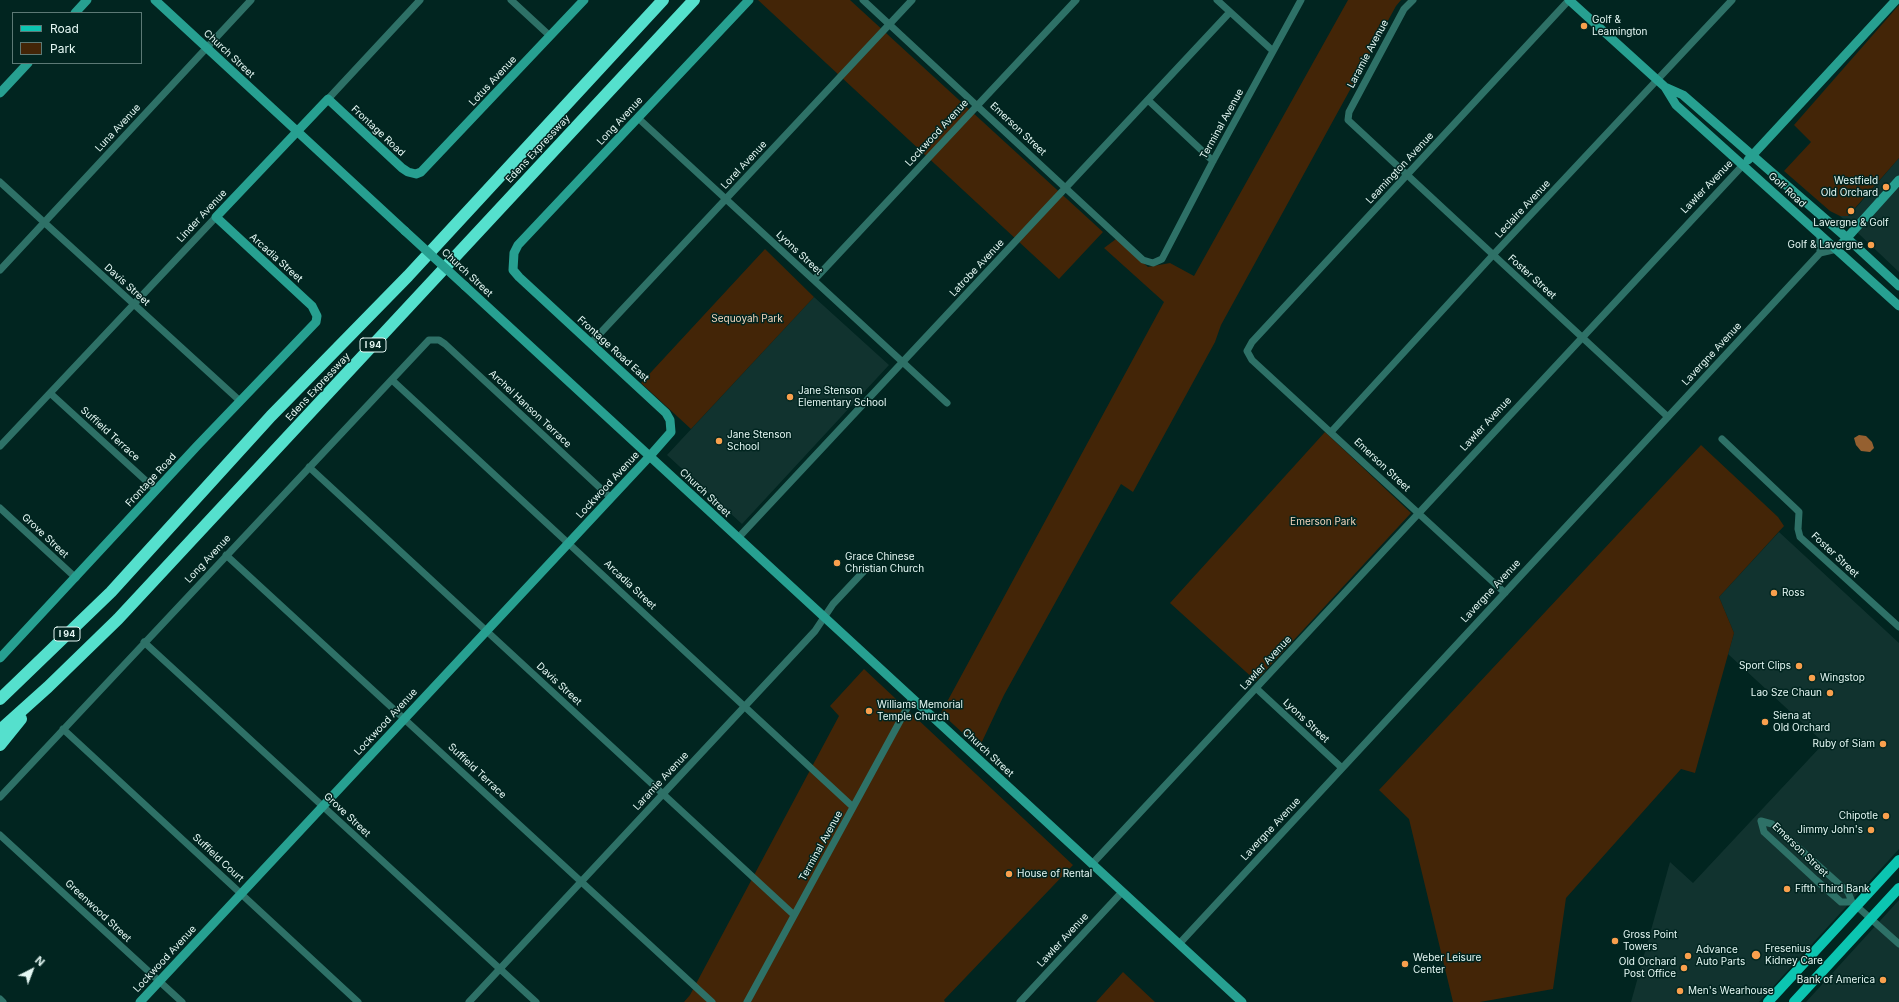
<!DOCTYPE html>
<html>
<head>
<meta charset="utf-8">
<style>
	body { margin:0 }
	#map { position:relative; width:1899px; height:1002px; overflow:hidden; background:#012520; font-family:Inter,sans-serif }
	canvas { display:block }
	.legend { position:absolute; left:12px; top:12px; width:130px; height:52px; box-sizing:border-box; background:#012520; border:1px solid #5c7975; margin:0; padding:5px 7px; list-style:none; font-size:12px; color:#e5f8f4 }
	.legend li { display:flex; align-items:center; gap:8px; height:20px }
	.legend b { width:20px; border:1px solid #5c7975 }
	.north { position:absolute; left:12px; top:950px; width:40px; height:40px; -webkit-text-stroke:3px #012520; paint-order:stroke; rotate:42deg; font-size:11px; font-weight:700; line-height:16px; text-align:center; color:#e5f8f4 }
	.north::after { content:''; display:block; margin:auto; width:14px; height:18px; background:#e5f8f4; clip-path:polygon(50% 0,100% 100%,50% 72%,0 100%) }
</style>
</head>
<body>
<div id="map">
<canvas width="1899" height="1002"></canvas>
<ul class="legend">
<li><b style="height:5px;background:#0cc5b1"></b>Road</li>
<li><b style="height:11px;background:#432507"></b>Park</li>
</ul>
<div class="north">N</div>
</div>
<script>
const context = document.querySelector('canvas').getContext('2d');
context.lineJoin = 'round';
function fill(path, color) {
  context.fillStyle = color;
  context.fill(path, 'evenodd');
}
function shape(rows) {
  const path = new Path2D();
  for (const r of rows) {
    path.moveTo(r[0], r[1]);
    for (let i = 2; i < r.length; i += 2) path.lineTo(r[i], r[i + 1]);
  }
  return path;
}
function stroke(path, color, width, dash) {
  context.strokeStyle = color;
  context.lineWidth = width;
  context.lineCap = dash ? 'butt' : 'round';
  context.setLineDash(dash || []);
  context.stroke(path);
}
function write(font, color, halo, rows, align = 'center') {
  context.font = font + ' Inter,sans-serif';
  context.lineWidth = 3;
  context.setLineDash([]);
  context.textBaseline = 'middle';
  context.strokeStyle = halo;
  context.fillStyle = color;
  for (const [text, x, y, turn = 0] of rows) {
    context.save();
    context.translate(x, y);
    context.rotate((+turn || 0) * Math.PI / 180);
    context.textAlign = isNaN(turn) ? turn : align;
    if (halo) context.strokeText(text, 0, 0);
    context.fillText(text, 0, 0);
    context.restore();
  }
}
fill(shape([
	[1899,158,1899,272,1840,216,1849,216],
	[814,297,889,365,742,524,667,455],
	[1779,532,1899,643,1899,849,1759,1002,1631,1002,1670,862,1693,883,1824,743,1728,654,1734,633,1719,597],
	[1899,900,1899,1002,1806,1002]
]), '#11332f');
fill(shape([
	[758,0,850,0,1103,232,1059,279],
	[1348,0,1401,0,1396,6,1221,325,1215,342,1133,492,1121,484,1004,695,979,748,941,713,1164,302,1104,248,1116,239,1148,267,1170,263,1194,276],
	[1899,5,1899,158,1848,216,1840,216,1830,211,1784,171,1811,142,1794,125],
	[765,249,814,297,691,429,641,383],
	[1325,432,1411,513,1256,681,1170,603],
	[1701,445,1778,517,1784,526,1719,597,1734,633,1695,773,1681,769,1566,898,1553,989,1480,1002,1453,1002,1409,819,1379,790],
	[864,669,1073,865,944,1000,945,1002,684,1002,690,995,839,716,830,706],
	[1123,972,1155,1002,1096,1002]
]), '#432507');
fill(shape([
	[1859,435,1866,436,1872,442,1874,448,1870,452,1861,451,1856,445,1854,438]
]), '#956030');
stroke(shape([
	[511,0,550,36],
	[863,0,1143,260,1153,263,1162,259,1213,161,1301,0],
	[1217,0,1273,51],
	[1413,0,1404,9,1349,112,1348,120,1668,417],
	[328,99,420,0],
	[1148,100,1213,161],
	[638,118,947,403],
	[0,182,240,401],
	[1820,253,1820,234],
	[0,270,251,0],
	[814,280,1076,0],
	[591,343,912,0],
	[392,380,853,807],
	[50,393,156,490],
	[1331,432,1493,255,1732,0],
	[1722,439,1796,509,1799,512,1798,529,1800,537,1899,627],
	[0,446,216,217],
	[309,467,794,915],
	[0,508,76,578],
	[738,538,1230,12],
	[226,555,712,1002],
	[1505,593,1252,360,1247,351,1252,342,1569,0],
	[144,642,536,1002],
	[1257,689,1342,768],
	[63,729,358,1002],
	[0,797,429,340,439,340,445,344,611,498],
	[1761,821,1772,824,1848,892,1852,902,1899,944],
	[1761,821,1764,832,1816,880,1841,902,1852,902],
	[0,835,182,1002],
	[1092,864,1743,165],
	[1179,944,1820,253,1837,249],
	[0,999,3,1002],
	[469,1002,815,631,833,604,864,571],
	[747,1002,912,699],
	[1020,1002,1122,892]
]), '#2e7167', 7);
stroke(shape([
	[155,0,405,231],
	[1569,0,1665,87,1676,105,1899,306],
	[75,13,87,0],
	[1665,87,1683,95,1847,238,1899,286],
	[0,93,28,63],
	[1748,160,1896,0],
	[1837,249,1899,180],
	[465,286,1242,1002],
	[0,658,197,446,316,322,317,316,312,306,216,217,328,99,402,168,408,172,416,174,421,172,584,0],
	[140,1002,649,457,671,432,670,420,666,413,519,277,513,270,514,253,518,245,749,0]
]), '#27a091', 9);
stroke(shape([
	[1768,1002,1899,860],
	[1794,1002,1899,888]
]), '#0cc5b1', 10);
stroke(shape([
	[0,699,111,592,271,416,408,276,663,0],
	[0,730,48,687,118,619,694,0],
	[0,745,21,719]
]), '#55e0cd', 12);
stroke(shape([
	[405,231,465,286]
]), '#27a091', 9);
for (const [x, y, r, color] of [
	[1584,26,4,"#f9a04d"],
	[1886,187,4,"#f9a04d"],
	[1851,211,4,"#f9a04d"],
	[1871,245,4,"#f9a04d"],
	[790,397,4,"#f9a04d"],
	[719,441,4,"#f9a04d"],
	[837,563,4,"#f9a04d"],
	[1774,593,4,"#f9a04d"],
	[1799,666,4,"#f9a04d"],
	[1812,678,4,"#f9a04d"],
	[1830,693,4,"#f9a04d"],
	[869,711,4,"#f9a04d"],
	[1765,722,4,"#f9a04d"],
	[1883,744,4,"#f9a04d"],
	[1886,816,4,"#f9a04d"],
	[1871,830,4,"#f9a04d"],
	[1009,874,4,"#f9a04d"],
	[1787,889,4,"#f9a04d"],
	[1615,941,4,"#f9a04d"],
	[1756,955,5,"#f9a04d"],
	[1688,956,4,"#f9a04d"],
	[1405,964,4,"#f9a04d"],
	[1684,968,4,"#f9a04d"],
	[1883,980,4,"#f9a04d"],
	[1680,991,4,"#f9a04d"]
]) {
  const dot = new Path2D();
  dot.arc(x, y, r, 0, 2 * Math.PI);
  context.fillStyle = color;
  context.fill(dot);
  stroke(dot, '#012520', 1.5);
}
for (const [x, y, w] of [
	[373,345,26],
	[67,634,26]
]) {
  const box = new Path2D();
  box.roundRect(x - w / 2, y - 7, w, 14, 3);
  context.fillStyle = '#012520';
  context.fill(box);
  stroke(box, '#e5f8f4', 1);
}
write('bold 9px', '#e5f8f4', null, [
	["I 94",373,345],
	["I 94",67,634]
]);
write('10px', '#e5f8f4', '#012520', [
	["Golf &",1592,20],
	["Leamington",1592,32],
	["Westfield",1878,181,"right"],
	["Old Orchard",1878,193,"right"],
	["Lavergne & Golf",1851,223,"center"],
	["Golf & Lavergne",1863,245,"right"],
	["Jane Stenson",798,391],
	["Elementary School",798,403],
	["Jane Stenson",727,435],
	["School",727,447],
	["Grace Chinese",845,557],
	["Christian Church",845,569],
	["Ross",1782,593],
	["Sport Clips",1791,666,"right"],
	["Wingstop",1820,678],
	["Lao Sze Chaun",1822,693,"right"],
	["Williams Memorial",877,705],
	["Temple Church",877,717],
	["Siena at",1773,716],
	["Old Orchard",1773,728],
	["Ruby of Siam",1875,744,"right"],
	["Chipotle",1878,816,"right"],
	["Jimmy John's",1863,830,"right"],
	["House of Rental",1017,874],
	["Fifth Third Bank",1795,889],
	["Gross Point",1623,935],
	["Towers",1623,947],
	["Fresenius",1765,949],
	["Kidney Care",1765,961],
	["Advance",1696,950],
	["Auto Parts",1696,962],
	["Weber Leisure",1413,958],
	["Center",1413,970],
	["Old Orchard",1676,962,"right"],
	["Post Office",1676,974,"right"],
	["Bank of America",1875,980,"right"],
	["Men's Wearhouse",1688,991]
], 'left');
write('10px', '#e5f8f4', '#012520', [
	["Church Street",229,54,43],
	["Laramie Avenue",1368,54,-62],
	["Lotus Avenue",493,81,-47],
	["Long Avenue",620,121,-47],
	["Terminal Avenue",1222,124,-61],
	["Luna Avenue",118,128,-47],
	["Emerson Street",1018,129,43],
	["Frontage Road",378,131,43],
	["Lockwood Avenue",937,133,-47],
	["Edens Expressway",538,149,-47],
	["Lorel Avenue",744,165,-47],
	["Leamington Avenue",1400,168,-47],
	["Lawler Avenue",1707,187,-46],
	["Golf Road",1787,190,42],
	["Leclaire Avenue",1523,209,-47],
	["Linder Avenue",202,216,-47],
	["Lyons Street",799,253,43],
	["Arcadia Street",276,258,42],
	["Latrobe Avenue",977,268,-47],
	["Church Street",467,273,43],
	["Foster Street",1532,277,42],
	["Davis Street",127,285,42],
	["Frontage Road East",613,349,42],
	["Lavergne Avenue",1712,354,-47],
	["Edens Expressway",318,387,-47],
	["Archel Hanson Terrace",530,409,43],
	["Lawler Avenue",1486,424,-47],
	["Suffield Terrace",110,434,42],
	["Emerson Street",1382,465,43],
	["Frontage Road",151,480,-47],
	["Lockwood Avenue",608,485,-47],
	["Church Street",705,493,43],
	["Grove Street",45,536,43],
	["Foster Street",1835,555,43],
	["Long Avenue",208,559,-47],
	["Arcadia Street",630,585,43],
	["Lavergne Avenue",1491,591,-47],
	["Lawler Avenue",1266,663,-47],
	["Davis Street",559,684,43],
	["Lyons Street",1306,721,43],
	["Lockwood Avenue",386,722,-47],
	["Church Street",988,753,43],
	["Suffield Terrace",477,771,43],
	["Laramie Avenue",661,781,-47],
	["Grove Street",347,815,43],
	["Lavergne Avenue",1271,829,-47],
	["Terminal Avenue",821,846,-61],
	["Emerson Street",1800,850,44],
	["Suffield Court",218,858,43],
	["Greenwood Street",98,911,43],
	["Lawler Avenue",1063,940,-47],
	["Lockwood Avenue",165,959,-47]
]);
write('10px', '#f5d5bc', '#012520', [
	["Sequoyah Park",747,319],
	["Emerson Park",1323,522]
]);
</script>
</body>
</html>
